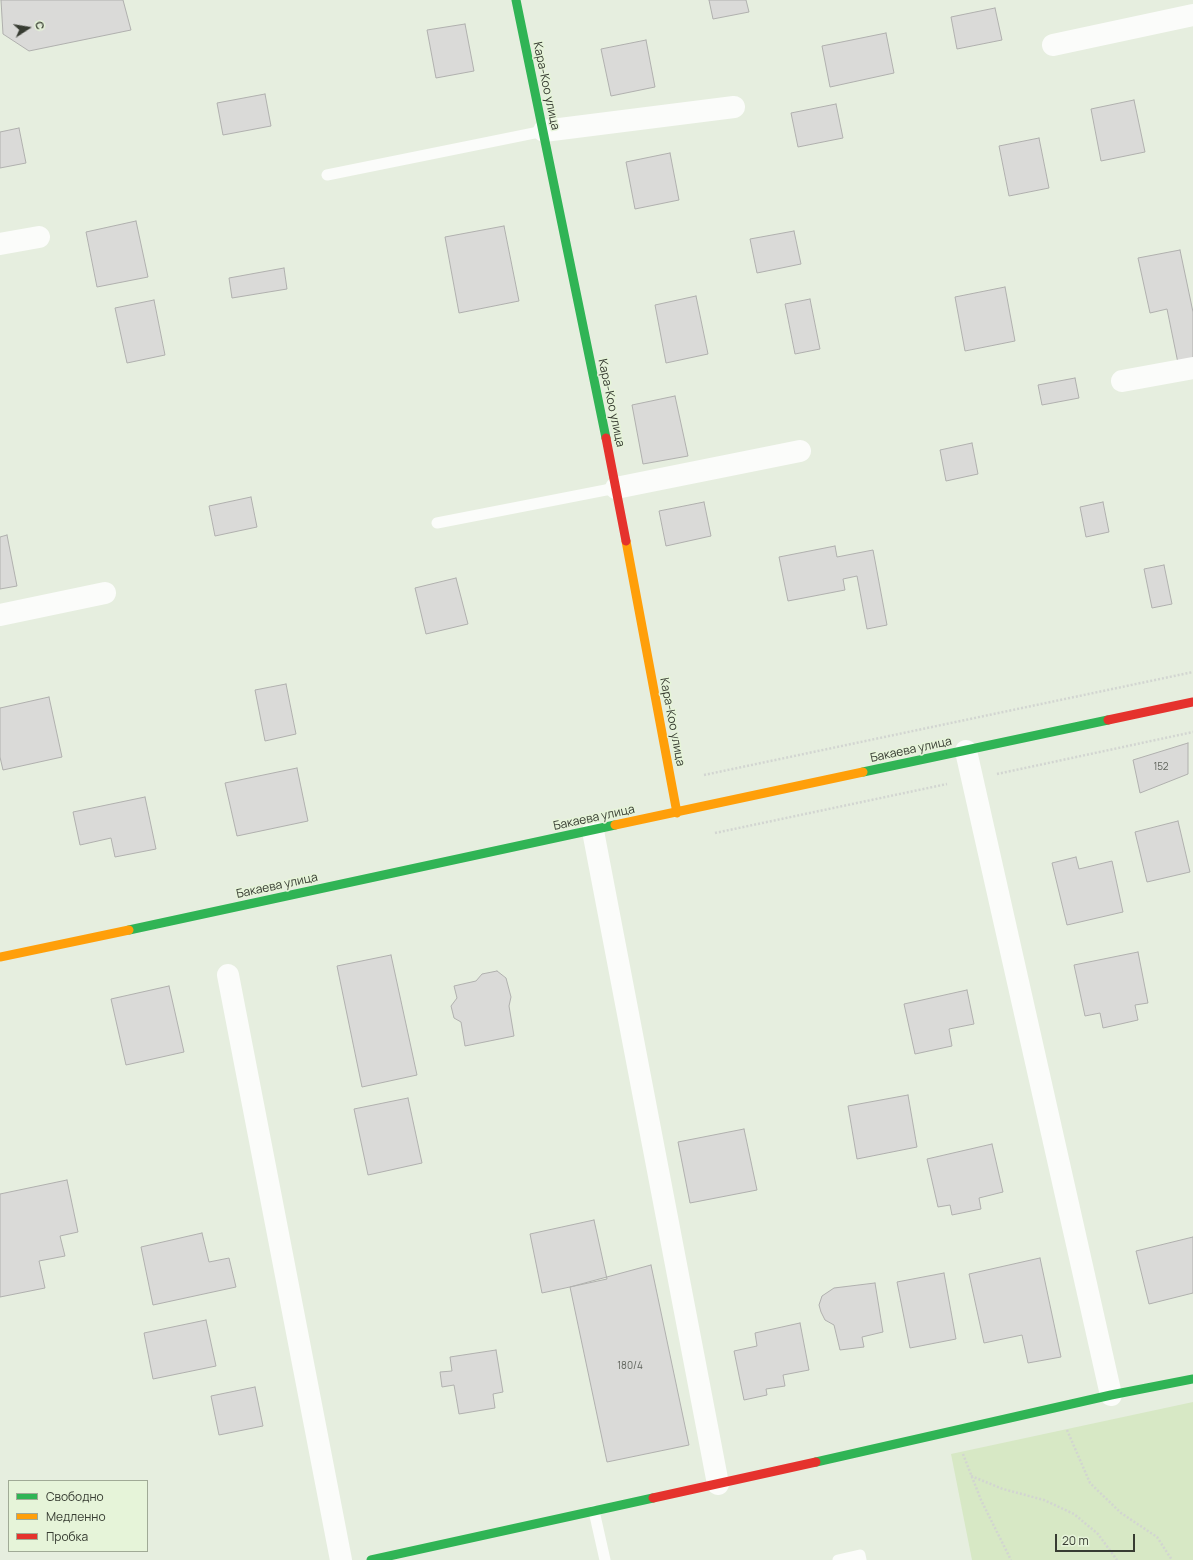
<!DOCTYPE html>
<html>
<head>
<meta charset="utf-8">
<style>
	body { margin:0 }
	#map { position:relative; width:1193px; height:1560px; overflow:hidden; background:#e6eedf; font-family:Manrope,sans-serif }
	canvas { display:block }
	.legend { position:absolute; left:8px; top:1480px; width:140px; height:72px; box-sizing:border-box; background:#e6f4d9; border:1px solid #a0aa96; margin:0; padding:5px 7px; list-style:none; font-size:12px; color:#373c32 }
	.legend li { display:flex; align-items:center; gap:8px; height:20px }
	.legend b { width:20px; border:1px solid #a0aa96 }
	.north { position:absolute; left:8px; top:8px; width:40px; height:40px; -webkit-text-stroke:3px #e6f4d9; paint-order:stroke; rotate:78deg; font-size:11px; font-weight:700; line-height:16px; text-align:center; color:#373c32 }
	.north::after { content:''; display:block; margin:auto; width:14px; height:18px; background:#373c32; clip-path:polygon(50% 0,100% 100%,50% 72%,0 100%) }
	.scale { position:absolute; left:1055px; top:1534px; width:80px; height:18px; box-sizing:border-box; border:2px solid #373c32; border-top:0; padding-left:5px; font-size:12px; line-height:14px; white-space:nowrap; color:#373c32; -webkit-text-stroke:3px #e6f4d9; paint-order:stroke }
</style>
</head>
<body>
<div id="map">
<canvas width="1193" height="1560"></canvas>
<ul class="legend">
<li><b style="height:5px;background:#30b455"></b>Свободно</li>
<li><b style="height:5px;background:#ff9f0a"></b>Медленно</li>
<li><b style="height:5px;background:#e5322d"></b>Пробка</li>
</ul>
<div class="north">С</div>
<div class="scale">20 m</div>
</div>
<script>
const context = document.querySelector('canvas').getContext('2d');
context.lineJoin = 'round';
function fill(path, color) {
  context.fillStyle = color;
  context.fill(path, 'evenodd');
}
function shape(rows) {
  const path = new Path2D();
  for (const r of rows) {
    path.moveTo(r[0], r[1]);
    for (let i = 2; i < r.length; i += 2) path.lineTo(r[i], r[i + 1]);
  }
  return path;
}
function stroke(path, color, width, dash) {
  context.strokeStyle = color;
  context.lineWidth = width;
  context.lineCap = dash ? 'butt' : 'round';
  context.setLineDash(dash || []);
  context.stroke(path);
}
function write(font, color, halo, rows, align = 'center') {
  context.font = font + ' Manrope,sans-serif';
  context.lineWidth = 3;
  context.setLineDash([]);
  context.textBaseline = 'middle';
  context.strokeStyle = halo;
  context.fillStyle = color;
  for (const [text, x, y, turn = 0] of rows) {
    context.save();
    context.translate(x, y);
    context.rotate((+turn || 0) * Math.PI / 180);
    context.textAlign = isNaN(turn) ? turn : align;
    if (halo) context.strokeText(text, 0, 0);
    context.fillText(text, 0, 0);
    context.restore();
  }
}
fill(shape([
	[1193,1402,1193,1560,972,1560,951,1454]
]), '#d7e8c5');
const building = shape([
	[1,0,123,0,131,30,29,51,3,34,1,0],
	[709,0,746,0,749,12,713,19,709,0],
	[995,8,1002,40,957,49,951,17,995,8],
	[465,24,474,71,436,78,427,30,465,24],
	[886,33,894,73,830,87,822,46,886,33],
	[646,40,655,87,611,96,601,49,646,40],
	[265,94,271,126,223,135,217,103,265,94],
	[1134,100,1145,152,1101,161,1091,109,1134,100],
	[836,104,843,138,798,147,791,113,836,104],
	[19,128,26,163,0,168,0,132,19,128],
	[1039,138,1049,188,1009,196,999,146,1039,138],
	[670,153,679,200,635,209,626,162,670,153],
	[136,221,148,277,97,287,86,232,136,221],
	[504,226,519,301,459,313,445,237,504,226],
	[794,231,801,264,757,273,750,239,794,231],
	[1180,250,1193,312,1193,360,1178,363,1167,309,1150,313,1138,258,1180,250],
	[284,268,287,289,232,298,229,278,284,268],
	[1005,287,1015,341,965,351,955,297,1005,287],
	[696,296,708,354,666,363,655,305,696,296],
	[810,299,820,349,795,354,785,304,810,299],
	[154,300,165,355,127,363,115,308,154,300],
	[1075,378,1079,398,1042,405,1038,385,1075,378],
	[675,396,688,456,643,464,632,405,675,396],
	[972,443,978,474,946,481,940,450,972,443],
	[251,497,257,527,215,536,209,506,251,497],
	[704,502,711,536,666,546,659,511,704,502],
	[1103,502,1109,532,1086,537,1080,507,1103,502],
	[7,535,17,586,0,589,0,537,7,535],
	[835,546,837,557,873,550,887,625,867,629,857,576,843,579,845,590,788,601,779,557,835,546],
	[1164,565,1172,604,1152,608,1144,569,1164,565],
	[456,578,468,624,426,634,415,588,456,578],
	[286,684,296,734,265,741,255,690,286,684],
	[49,697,62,757,3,770,0,757,0,708,49,697],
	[1188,743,1188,774,1140,793,1133,760,1188,743],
	[297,768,308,821,237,836,225,783,297,768],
	[145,797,156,849,115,857,111,838,80,845,73,812,145,797],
	[1178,821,1190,872,1147,882,1135,832,1178,821],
	[1076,857,1079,869,1112,861,1123,912,1067,925,1052,863,1076,857],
	[1138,952,1148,1003,1135,1005,1138,1020,1103,1028,1100,1013,1085,1016,1074,965,1138,952],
	[391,955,417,1075,362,1087,337,966,391,955],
	[497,971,506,978,511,997,509,1006,514,1036,465,1046,461,1022,454,1018,451,1006,457,998,454,986,476,981,482,974,497,971],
	[169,986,184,1052,126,1065,111,999,169,986],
	[967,990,974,1024,949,1029,952,1046,915,1054,904,1004,967,990],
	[908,1095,917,1147,857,1159,848,1106,908,1095],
	[408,1098,422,1163,368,1175,354,1109,408,1098],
	[744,1129,757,1190,690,1203,678,1142,744,1129],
	[992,1144,1003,1192,979,1198,981,1209,952,1215,950,1205,938,1207,927,1159,992,1144],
	[67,1180,78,1232,60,1236,65,1256,39,1261,45,1288,0,1297,0,1194,67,1180],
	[594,1220,607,1279,542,1293,530,1234,594,1220],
	[202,1233,209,1262,229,1258,236,1287,153,1305,141,1247,202,1233],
	[1193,1237,1193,1293,1149,1304,1136,1251,1193,1237],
	[1040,1258,1061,1357,1028,1363,1022,1335,984,1343,969,1274,1040,1258],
	[651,1265,689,1445,607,1462,570,1287,651,1265],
	[944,1273,956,1339,910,1348,897,1282,944,1273],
	[875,1283,883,1332,862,1337,864,1347,840,1350,834,1325,825,1320,821,1312,819,1305,822,1296,834,1288,875,1283],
	[206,1320,216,1366,153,1379,144,1333,206,1320],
	[800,1323,809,1370,783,1375,785,1386,766,1389,767,1395,744,1400,734,1351,757,1346,755,1333,800,1323],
	[496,1350,503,1392,493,1394,495,1408,459,1414,454,1385,442,1387,440,1372,452,1371,450,1357,496,1350],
	[255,1387,263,1426,219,1435,211,1396,255,1387]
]);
fill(building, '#dadad8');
stroke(building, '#b0b0ae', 1);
stroke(shape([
	[997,774,1193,732],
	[704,775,1193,672],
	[715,833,947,784],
	[1067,1430,1090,1483,1121,1513,1157,1537,1172,1560],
	[963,1454,981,1500,1011,1560],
	[971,1476,1003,1489,1044,1500,1074,1514,1098,1534,1117,1560]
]), '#d2d5d1', 2.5, [2, 2]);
stroke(shape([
	[327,175,544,131],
	[437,523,616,488],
	[594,1511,605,1560],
	[838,1560,860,1555,861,1560]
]), '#fbfcfa', 11);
stroke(shape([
	[1053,45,1193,15],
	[544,131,734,107],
	[0,244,39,237],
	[1122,381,1193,368],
	[616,488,800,451],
	[0,615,105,593],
	[966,751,1111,1395],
	[593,831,718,1484],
	[228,975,341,1560]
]), '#fbfcfa', 22);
stroke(shape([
	[516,0,606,438],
	[863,772,1108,720],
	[129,930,615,825],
	[816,1462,1111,1395,1193,1379],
	[371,1560,653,1498]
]), '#30b455', 9);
stroke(shape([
	[626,541,677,813],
	[615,825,863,772],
	[0,957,129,930]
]), '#ff9f0a', 9);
stroke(shape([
	[606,438,626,541],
	[1108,720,1193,702],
	[653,1498,816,1462]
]), '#e5322d', 9);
write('10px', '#60645c', null, [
	["152",1161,767],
	["180/4",630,1366]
]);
write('12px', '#373c32', '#e6f4d9', [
	["Кара-Коо улица",546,86,78],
	["Кара-Коо улица",611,403,78],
	["Кара-Коо улица",672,722,79],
	["Бакаева улица",911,750,-12],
	["Бакаева улица",594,818,-12],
	["Бакаева улица",277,886,-12]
]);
</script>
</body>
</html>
